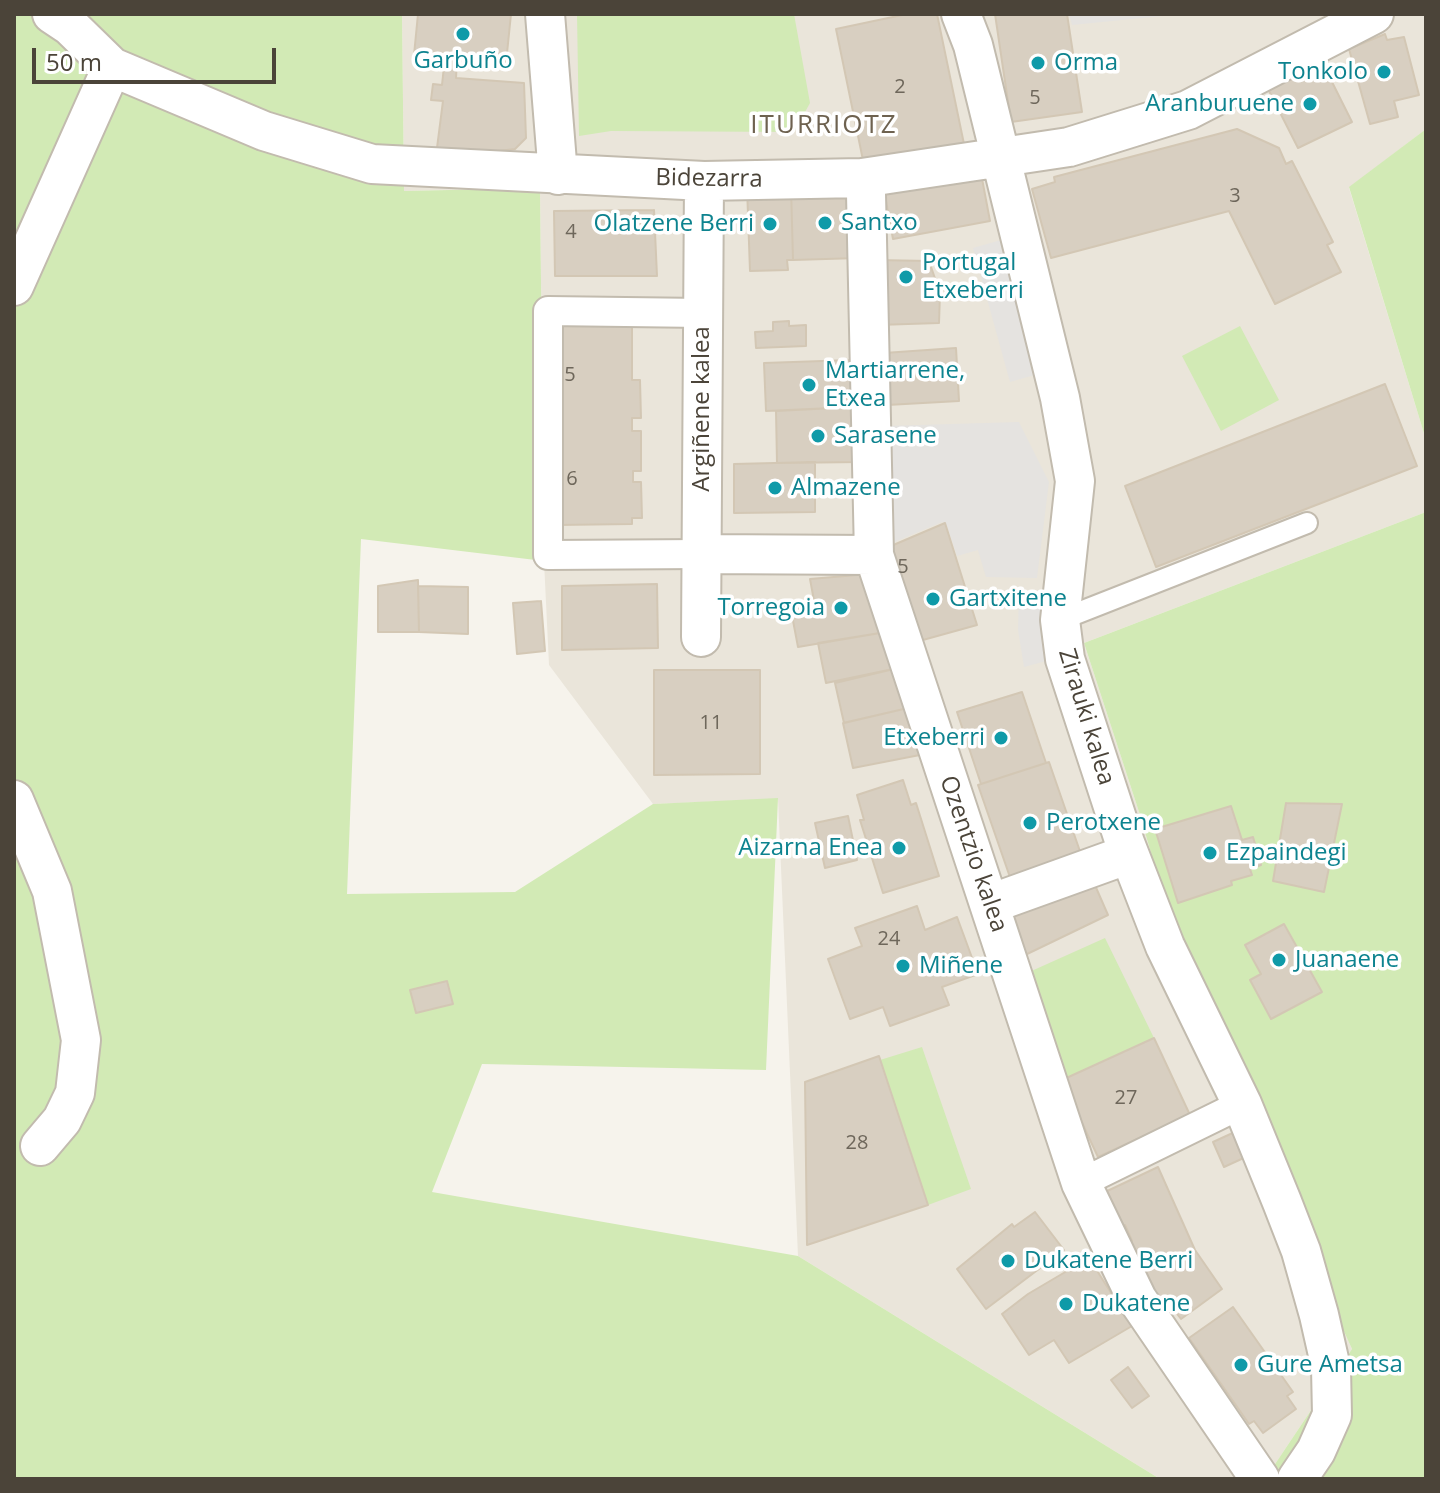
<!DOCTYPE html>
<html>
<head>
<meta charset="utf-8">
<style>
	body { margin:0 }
	#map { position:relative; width:1440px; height:1493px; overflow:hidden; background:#f6f3ec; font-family:"Open Sans",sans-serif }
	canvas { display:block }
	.frame { position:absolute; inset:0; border:16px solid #4b4439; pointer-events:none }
	.scale { position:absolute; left:32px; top:48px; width:244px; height:36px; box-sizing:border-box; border:4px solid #4b4439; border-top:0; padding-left:10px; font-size:24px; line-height:28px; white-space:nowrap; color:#4b4439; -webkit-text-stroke:6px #fff; paint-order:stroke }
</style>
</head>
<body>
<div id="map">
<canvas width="1440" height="1493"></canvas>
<div class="frame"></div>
<div class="scale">50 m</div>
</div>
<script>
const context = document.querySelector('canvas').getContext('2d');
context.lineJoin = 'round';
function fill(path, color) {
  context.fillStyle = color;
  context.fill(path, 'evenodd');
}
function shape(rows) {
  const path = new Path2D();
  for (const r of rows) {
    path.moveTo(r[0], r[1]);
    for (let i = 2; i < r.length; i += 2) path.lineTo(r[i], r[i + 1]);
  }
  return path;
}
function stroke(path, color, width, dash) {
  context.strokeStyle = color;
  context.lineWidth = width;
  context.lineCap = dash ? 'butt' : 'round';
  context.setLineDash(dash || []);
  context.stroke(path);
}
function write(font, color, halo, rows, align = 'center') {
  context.font = font + ' "Open Sans",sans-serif';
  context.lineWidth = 7;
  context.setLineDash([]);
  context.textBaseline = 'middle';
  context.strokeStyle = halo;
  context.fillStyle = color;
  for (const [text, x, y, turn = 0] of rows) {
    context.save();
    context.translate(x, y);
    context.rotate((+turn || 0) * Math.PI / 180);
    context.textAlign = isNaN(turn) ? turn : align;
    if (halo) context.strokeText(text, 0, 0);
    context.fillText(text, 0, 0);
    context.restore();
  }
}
fill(shape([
	[402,14,1426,14,1426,129,1349,188,1426,440,1426,512,1084,643,1140,815,1196,1009,1352,1349,1265,1479,1160,1479,798,1256,778,799,653,804,549,665,544,561,540,188,404,191]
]), '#eae5da');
fill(shape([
	[14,14,402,14,404,191,540,188,544,561,361,539,347,894,515,892,653,804,778,798,766,1070,482,1064,432,1192,798,1256,1160,1479,14,1479],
	[577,14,794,14,810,103,794,132,611,131,579,136],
	[1426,129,1426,440,1349,187],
	[1240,326,1279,400,1221,431,1182,356],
	[1426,512,1426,1479,1265,1479,1352,1349,1196,1009,1140,815,1084,643],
	[1105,938,1154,1038,1062,1080,1027,973],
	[922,1047,971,1189,928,1205,880,1060]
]), '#d2eab5');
fill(shape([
	[1069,14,1173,14,1173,15,1072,25],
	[1001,240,1038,374,1010,382,973,248],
	[1019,422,1049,482,1037,578,986,577,978,550,957,556,947,526,942,522,892,543,884,426],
	[1019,590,1044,592,1041,622,1046,661,1024,667,1018,630]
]), '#e5e3e0');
const building = shape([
	[418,14,511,14,506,63,414,55,418,14],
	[907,14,937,14,964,144,864,165,836,29,907,14],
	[995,14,1067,14,1082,112,1011,122,995,14],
	[1385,34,1387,40,1404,37,1419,95,1394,101,1398,117,1370,124,1349,49,1385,34],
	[445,57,457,59,456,78,524,83,526,138,515,149,481,153,437,148,443,101,431,100,433,84,442,85,445,57],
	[1321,60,1352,122,1298,148,1267,87,1321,60],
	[1237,129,1279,148,1286,164,1292,161,1333,242,1327,245,1341,272,1275,304,1229,211,1051,258,1032,189,1055,182,1054,177,1237,129],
	[980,168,990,221,893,239,883,185,980,168],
	[857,185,859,258,793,260,791,187,857,185],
	[747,187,791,187,793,260,787,260,788,270,750,271,747,187],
	[654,210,657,276,555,276,554,211,654,210],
	[876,260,929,261,940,293,939,323,877,325,876,260],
	[789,321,789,326,806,325,806,346,756,348,755,332,773,331,773,322,789,321],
	[632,324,632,380,640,380,641,418,632,418,632,431,641,431,641,471,633,471,633,482,641,482,642,518,632,518,632,524,556,525,554,326,632,324],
	[956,348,959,401,887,405,884,353,956,348],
	[852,360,854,407,766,411,764,363,852,360],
	[1385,384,1417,466,1156,567,1125,486,1385,384],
	[854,407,861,462,777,463,776,411,854,407],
	[815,462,815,512,734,513,734,464,815,462],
	[945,523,977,625,912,643,884,549,945,523],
	[869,574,886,632,798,647,791,610,815,606,810,579,869,574],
	[418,580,419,632,378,632,378,586,418,580],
	[657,584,658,648,562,650,562,586,657,584],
	[418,586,468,587,468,634,419,632,418,586],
	[541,601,545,651,517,654,513,603,541,601],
	[886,632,898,668,826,683,818,643,886,632],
	[898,668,908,708,844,723,835,683,898,668],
	[654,670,760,670,760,774,654,775,654,670],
	[1022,692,1046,763,981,784,957,712,1022,692],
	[908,708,925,754,853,768,843,723,908,708],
	[1049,762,1083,860,1012,883,978,785,1049,762],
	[903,780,911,805,916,803,939,876,883,893,860,820,864,820,857,795,903,780],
	[1286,803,1342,804,1324,892,1273,881,1286,803],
	[1231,806,1242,840,1253,837,1261,865,1250,869,1252,875,1231,881,1232,885,1178,903,1155,829,1231,806],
	[848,816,857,860,825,868,815,823,848,816],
	[1094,883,1108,915,1025,955,1007,914,1094,883],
	[917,906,925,930,957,917,978,974,942,987,949,1005,890,1026,883,1007,850,1019,828,959,862,946,855,928,917,906],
	[1284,924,1322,992,1271,1019,1250,980,1261,974,1245,945,1284,924],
	[447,981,453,1004,416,1013,410,990,447,981],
	[1154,1038,1190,1115,1098,1157,1062,1080,1154,1038],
	[879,1056,928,1205,807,1245,805,1082,879,1056],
	[1237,1131,1248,1156,1224,1167,1213,1142,1237,1131],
	[1158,1167,1195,1250,1222,1289,1181,1319,1171,1306,1167,1309,1133,1261,1128,1243,1132,1241,1125,1225,1120,1228,1103,1193,1158,1167],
	[1035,1212,1064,1250,986,1309,957,1269,1012,1224,1014,1227,1035,1212],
	[1089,1258,1132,1326,1069,1363,1054,1340,1029,1355,1002,1314,1028,1294,1089,1258],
	[1233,1307,1293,1392,1287,1396,1296,1409,1263,1433,1254,1421,1249,1424,1189,1338,1233,1307],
	[1128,1367,1149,1396,1132,1408,1111,1380,1128,1367]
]);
fill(building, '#d8cfc1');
stroke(building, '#d3c7b4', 2);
const service = shape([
	[1060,620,1307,523]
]);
const pedestrian = shape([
	[702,554,548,555,548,311,703,313],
	[1081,1183,1242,1104]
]);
const minor = shape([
	[52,14,70,26,112,67,264,131,372,164,704,181,862,178,1069,147,1188,110,1374,14],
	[545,14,558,175],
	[961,14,973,45,1060,398,1075,481,1060,620,1065,659,1125,843,1165,946,1242,1104,1282,1202,1301,1251,1319,1315,1331,1368,1332,1415,1316,1451,1297,1479],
	[862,178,866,194,874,555,1081,1183,1137,1299,1260,1479],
	[14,286,112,67],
	[702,554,874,555],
	[701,637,704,181],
	[14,800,52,891,81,1040,75,1093,62,1120,40,1146],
	[990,904,1129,854]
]);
stroke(service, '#c2bbae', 24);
stroke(pedestrian, '#c2bbae', 32);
stroke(minor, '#c2bbae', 42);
stroke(service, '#fff', 20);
stroke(pedestrian, '#fff', 28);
stroke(minor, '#fff', 38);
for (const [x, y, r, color] of [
	[463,34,8,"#0f9aa8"],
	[1038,63,8,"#0f9aa8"],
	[1384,72,8,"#0f9aa8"],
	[1310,104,8,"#0f9aa8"],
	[825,223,8,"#0f9aa8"],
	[770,224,8,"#0f9aa8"],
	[906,277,8,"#0f9aa8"],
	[809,385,8,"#0f9aa8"],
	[818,436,8,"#0f9aa8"],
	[775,488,8,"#0f9aa8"],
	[933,599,8,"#0f9aa8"],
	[841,608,8,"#0f9aa8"],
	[1001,738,8,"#0f9aa8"],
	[1030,823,8,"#0f9aa8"],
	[899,848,8,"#0f9aa8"],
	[1210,853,8,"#0f9aa8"],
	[1279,960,8,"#0f9aa8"],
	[903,966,8,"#0f9aa8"],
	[1008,1261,8,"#0f9aa8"],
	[1066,1304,8,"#0f9aa8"],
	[1241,1365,8,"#0f9aa8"]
]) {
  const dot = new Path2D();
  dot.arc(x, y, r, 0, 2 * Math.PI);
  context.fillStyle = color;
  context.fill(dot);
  stroke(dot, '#fff', 3);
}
write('20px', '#6e675b', null, [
	["2",900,87],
	["5",1035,98],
	["3",1235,196],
	["4",571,232],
	["5",570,375],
	["6",572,479],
	["5",903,567],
	["11",711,723],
	["24",889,939],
	["27",1126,1098],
	["28",857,1143]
]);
write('24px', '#0d838f', '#fff', [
	["Garbuño",463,61,"center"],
	["Orma",1054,63],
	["Tonkolo",1368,72,"right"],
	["Aranburuene",1294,104,"right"],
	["Santxo",841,223],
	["Olatzene Berri",754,224,"right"],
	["Portugal",922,263],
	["Etxeberri",922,291],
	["Martiarrene,",825,371],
	["Etxea",825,399],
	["Sarasene",834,436],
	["Almazene",791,488],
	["Gartxitene",949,599],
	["Torregoia",825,608,"right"],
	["Etxeberri",985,738,"right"],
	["Perotxene",1046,823],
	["Aizarna Enea",883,848,"right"],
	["Ezpaindegi",1226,853],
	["Juanaene",1295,960],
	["Miñene",919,966],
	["Dukatene Berri",1024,1261],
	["Dukatene",1082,1304],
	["Gure Ametsa",1257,1365]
], 'left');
write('24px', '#4b4439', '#fff', [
	["Bidezarra",709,179,1],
	["Argiñene kalea",702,409,-90],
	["Zirauki kalea",1086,717,73],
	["Ozentzio kalea",973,854,71]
]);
context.letterSpacing = '2px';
write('26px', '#6e6250', '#fff', [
	["ITURRIOTZ",824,126]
]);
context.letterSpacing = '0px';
</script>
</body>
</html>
